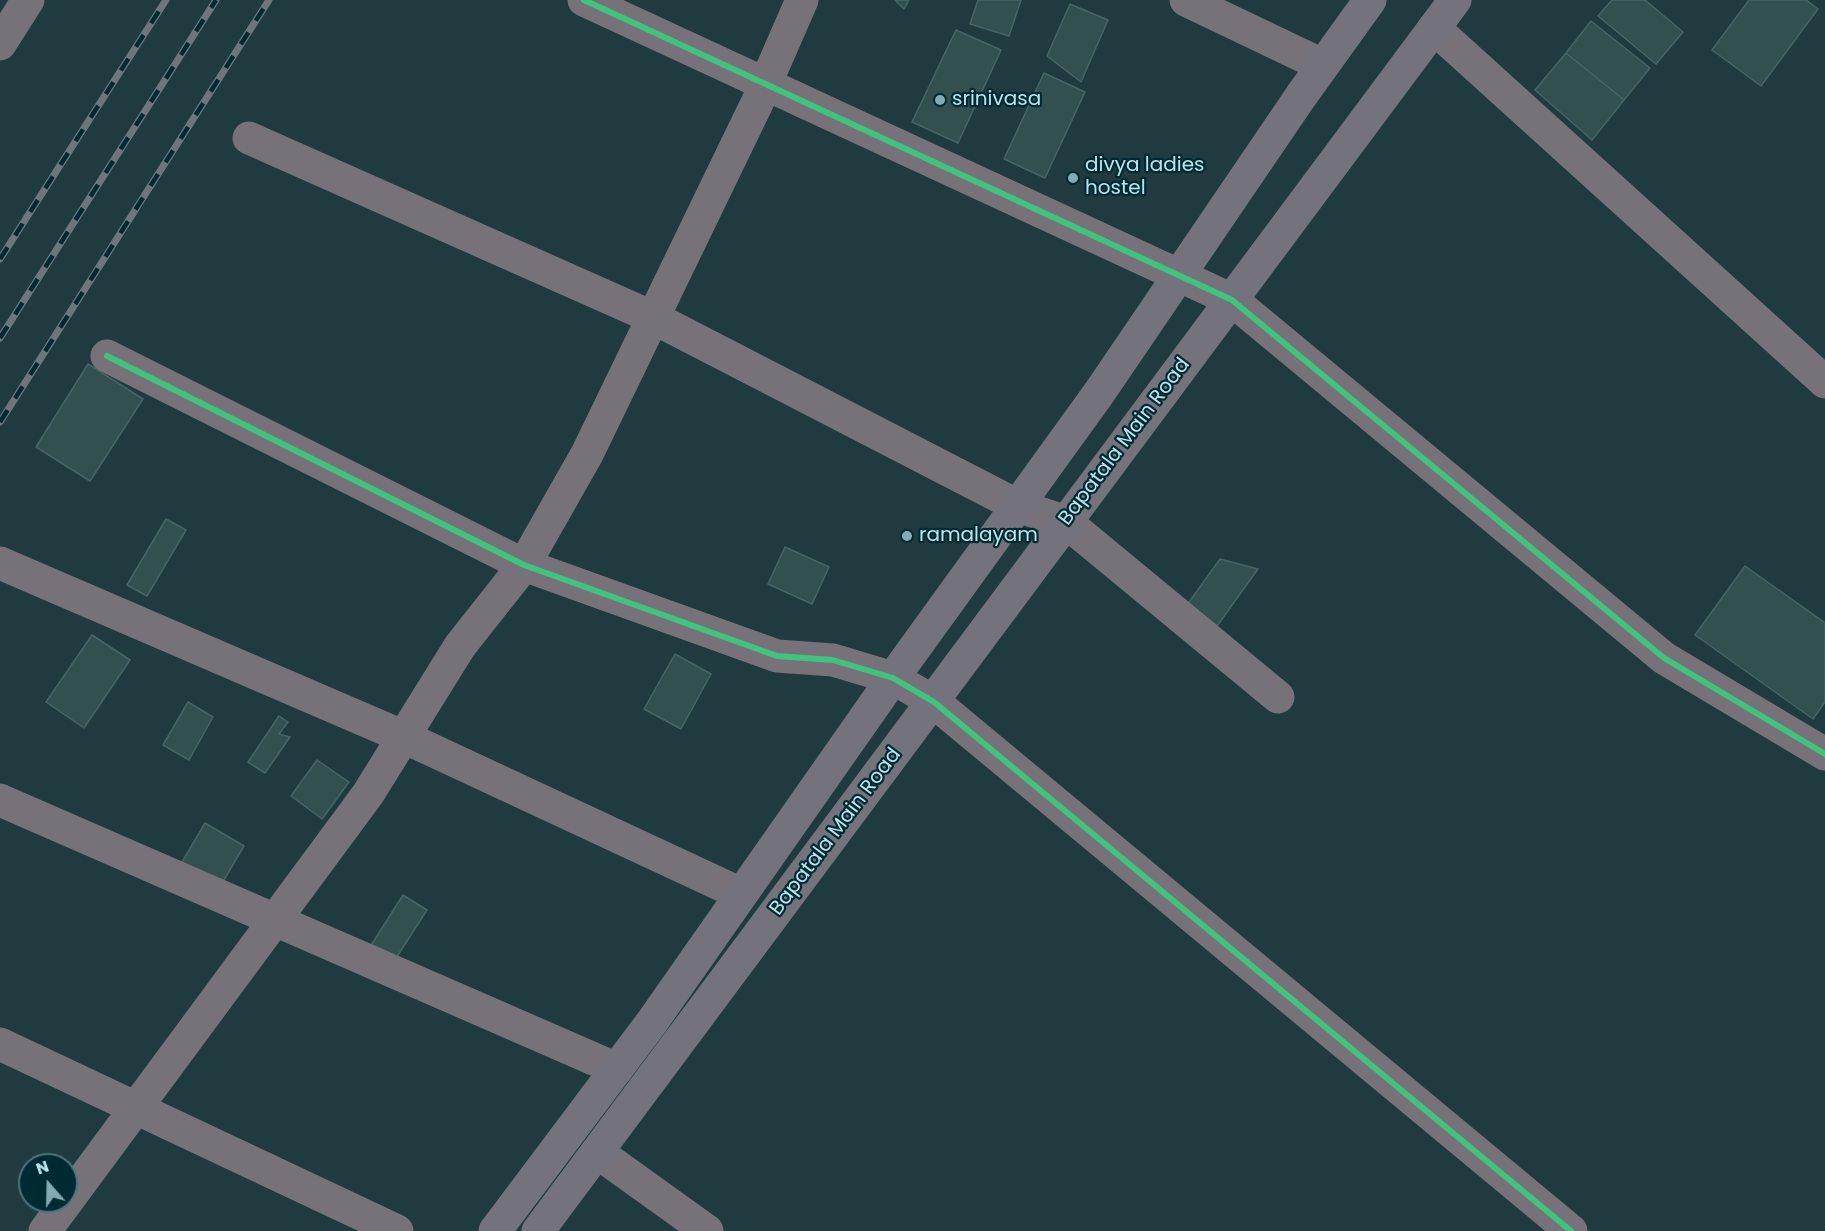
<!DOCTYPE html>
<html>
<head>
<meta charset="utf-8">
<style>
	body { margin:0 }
	#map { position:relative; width:1825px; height:1231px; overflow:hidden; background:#203b40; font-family:Poppins,sans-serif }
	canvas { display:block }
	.north { position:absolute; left:18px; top:1153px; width:60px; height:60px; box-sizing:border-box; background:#002a31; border:2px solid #4b757d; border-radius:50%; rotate:340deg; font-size:16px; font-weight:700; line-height:24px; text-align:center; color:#bbe5ee }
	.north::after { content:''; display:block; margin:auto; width:21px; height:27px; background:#85aab1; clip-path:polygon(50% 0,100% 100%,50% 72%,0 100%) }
</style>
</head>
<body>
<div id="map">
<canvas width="1825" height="1231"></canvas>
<div class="north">N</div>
</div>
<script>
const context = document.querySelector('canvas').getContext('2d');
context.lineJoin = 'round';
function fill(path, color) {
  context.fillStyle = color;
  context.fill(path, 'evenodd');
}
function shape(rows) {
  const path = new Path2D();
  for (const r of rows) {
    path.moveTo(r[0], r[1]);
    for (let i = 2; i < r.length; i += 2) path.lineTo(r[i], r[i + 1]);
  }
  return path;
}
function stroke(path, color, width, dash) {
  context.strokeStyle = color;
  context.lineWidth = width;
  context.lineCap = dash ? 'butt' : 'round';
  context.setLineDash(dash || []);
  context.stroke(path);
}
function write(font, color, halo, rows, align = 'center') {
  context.font = font + ' Poppins,sans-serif';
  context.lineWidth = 4.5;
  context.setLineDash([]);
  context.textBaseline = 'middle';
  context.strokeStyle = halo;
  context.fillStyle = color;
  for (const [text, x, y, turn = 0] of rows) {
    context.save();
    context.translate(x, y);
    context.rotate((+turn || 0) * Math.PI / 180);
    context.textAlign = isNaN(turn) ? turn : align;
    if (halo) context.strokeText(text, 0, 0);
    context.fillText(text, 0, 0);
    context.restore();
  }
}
const building = shape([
	[895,0,909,0,904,9,895,0],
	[978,0,1021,0,1009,36,970,24,978,0],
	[1612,0,1645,0,1683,32,1656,64,1598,16,1612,0],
	[1749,0,1806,0,1818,9,1761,86,1712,50,1749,0],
	[1070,4,1108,20,1081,82,1047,56,1070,4],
	[1591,21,1650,68,1624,100,1566,53,1591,21],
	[956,30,1001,50,958,143,912,122,956,30],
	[1566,53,1624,100,1592,140,1535,90,1566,53],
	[1044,73,1085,92,1045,178,1004,159,1044,73],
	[88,364,143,399,90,481,36,447,88,364],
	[166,519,186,530,147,596,127,585,166,519],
	[785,547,829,567,812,604,768,584,785,547],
	[1220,559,1258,569,1217,626,1187,605,1220,559],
	[1745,566,1825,623,1825,702,1813,719,1695,635,1745,566],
	[92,635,130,660,84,728,46,702,92,635],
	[675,654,711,674,681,729,644,709,675,654],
	[188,702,213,717,189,760,163,745,188,702],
	[279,716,288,722,279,734,290,737,265,773,248,762,279,716],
	[317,760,349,782,322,819,291,796,317,760],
	[205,823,244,846,221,885,182,862,205,823],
	[403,895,427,910,393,963,370,947,403,895]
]);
fill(building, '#335051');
stroke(building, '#446566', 1.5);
stroke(shape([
	[584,0,1232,300,1664,658,1825,754],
	[1186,0,1322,65],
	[1434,28,1825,382],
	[249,138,652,317,1018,506,1066,522,1278,697],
	[107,356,524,565,777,656,833,660,893,678,934,702,1571,1231],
	[0,563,404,737,741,894],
	[0,800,617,1069],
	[0,1044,397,1231],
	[597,1152,707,1231],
	[45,1231,368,794,460,646,524,565,587,454,758,101,802,0]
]), '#77717a', 33);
stroke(shape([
	[0,44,28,0]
]), '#77717a', 33);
stroke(shape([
	[495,1231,652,1022,893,678,1099,393,1301,96,1370,0],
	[538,1231,1455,0]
]), '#74727c', 33);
const rail = shape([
	[0,259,166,0],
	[0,338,216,0],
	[0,422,269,0]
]);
stroke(rail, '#6c767c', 7);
stroke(rail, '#002a31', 4.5, [14]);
stroke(shape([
	[584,0,1232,300,1664,658,1825,754],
	[107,356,524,565,777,656,833,660,893,678,934,702,1571,1231]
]), '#40c37c', 6);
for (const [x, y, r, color] of [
	[940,100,6,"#85aab1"],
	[1073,178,6,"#85aab1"],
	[907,536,6,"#85aab1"]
]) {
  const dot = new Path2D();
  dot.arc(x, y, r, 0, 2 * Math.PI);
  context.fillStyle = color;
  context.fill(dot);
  stroke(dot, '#002a31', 2);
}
write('20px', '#bbe5ee', '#002a31', [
	["srinivasa",952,100],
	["divya ladies",1085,166],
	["hostel",1085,189],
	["ramalayam",919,536]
], 'left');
write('20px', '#bbe5ee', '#002a31', [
	["Bapatala Main Road",1125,442,-53],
	["Bapatala Main Road",836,832,-53]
]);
</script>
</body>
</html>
